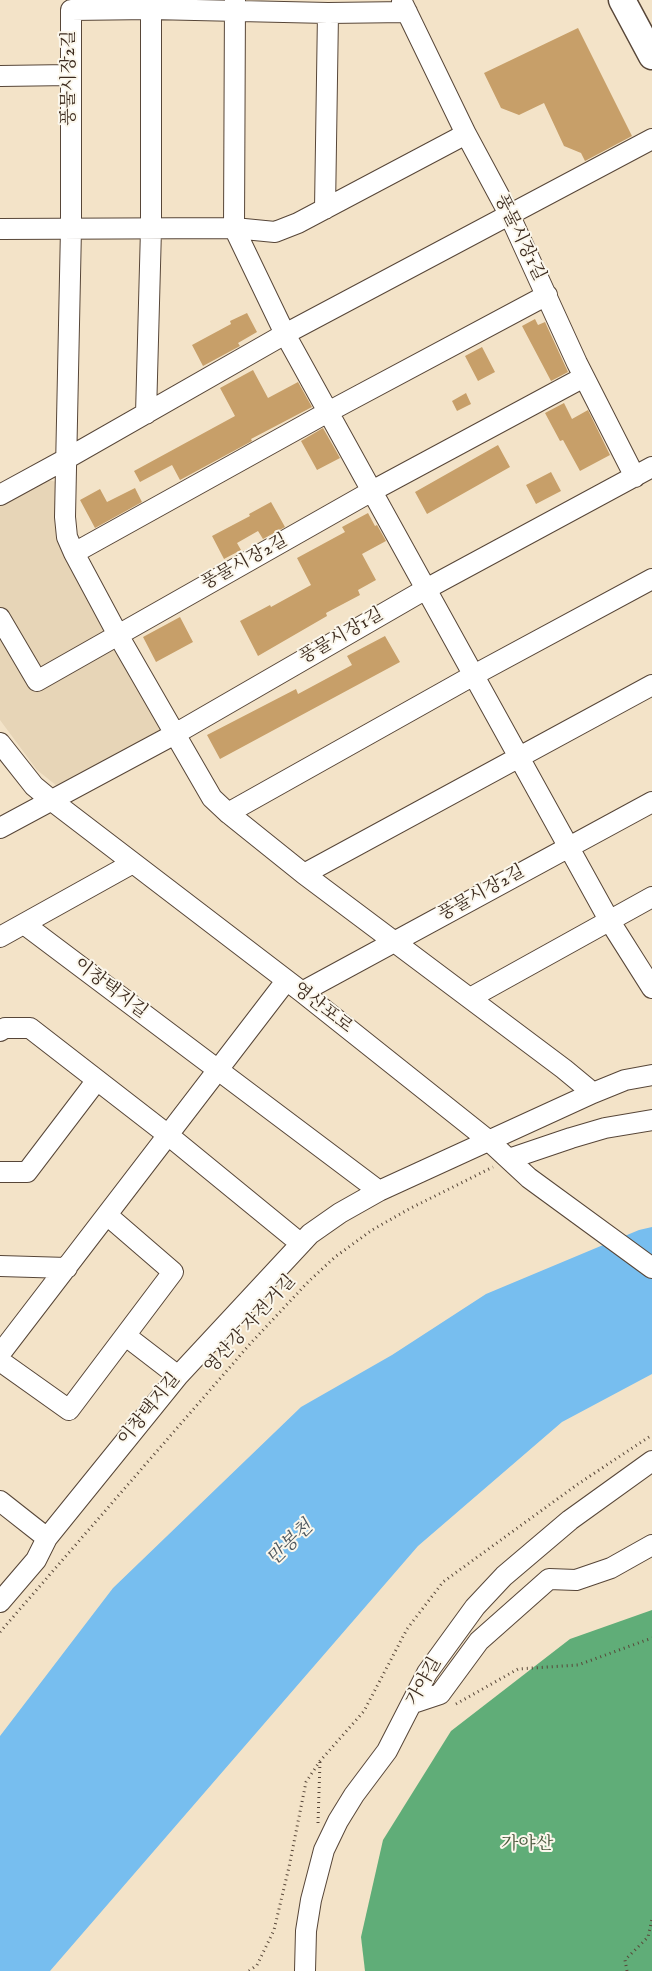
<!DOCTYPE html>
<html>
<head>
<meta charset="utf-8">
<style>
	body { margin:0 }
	canvas { display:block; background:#f3e3c8 }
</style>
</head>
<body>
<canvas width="652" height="1971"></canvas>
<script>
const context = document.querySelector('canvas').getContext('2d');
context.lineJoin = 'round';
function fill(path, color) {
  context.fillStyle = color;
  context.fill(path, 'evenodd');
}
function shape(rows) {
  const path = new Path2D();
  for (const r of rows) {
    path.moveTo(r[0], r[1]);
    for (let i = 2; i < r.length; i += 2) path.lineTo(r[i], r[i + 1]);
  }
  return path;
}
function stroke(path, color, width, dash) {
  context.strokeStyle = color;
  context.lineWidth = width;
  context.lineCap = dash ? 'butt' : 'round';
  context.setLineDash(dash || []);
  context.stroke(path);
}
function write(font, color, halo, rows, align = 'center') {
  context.font = font + ' "IM FELL English","Noto Serif KR",serif';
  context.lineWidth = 4;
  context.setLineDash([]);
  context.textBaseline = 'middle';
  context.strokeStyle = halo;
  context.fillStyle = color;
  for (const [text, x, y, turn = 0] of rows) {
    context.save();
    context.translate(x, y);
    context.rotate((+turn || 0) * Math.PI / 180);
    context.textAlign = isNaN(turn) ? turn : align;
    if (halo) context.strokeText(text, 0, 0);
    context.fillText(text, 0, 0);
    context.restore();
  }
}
fill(shape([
	[43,479,57,482,58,520,161,720,160,730,57,786,37,770,0,720,0,502]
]), '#e7d5b7');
fill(shape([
	[652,1610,652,1971,365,1971,361,1937,383,1840,451,1731,570,1639]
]), '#60ad78');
fill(shape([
	[652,1227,652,1374,562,1422,418,1546,50,1971,0,1971,0,1736,113,1588,301,1407,392,1355,486,1294,639,1230]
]), '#77beef');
fill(shape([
	[578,28,632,136,585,161,581,153,564,146,544,103,519,115,501,108,484,73],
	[247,313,257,332,238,343,240,346,203,366,192,345,231,324,230,321],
	[535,319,538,325,545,322,568,372,551,381,522,326],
	[482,347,495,372,478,381,465,356],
	[253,370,268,398,298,382,312,407,251,439,252,441,180,480,172,465,140,482,134,471,235,416,220,388],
	[466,393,471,404,457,411,452,401],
	[564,403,572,419,588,410,610,455,580,471,563,440,560,441,545,413],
	[323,428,340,458,317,470,301,441],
	[498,445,510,467,427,514,415,492],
	[551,472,561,491,536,504,526,485],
	[135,488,142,502,95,528,80,500,100,489,107,502],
	[271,502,285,527,263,539,258,531,237,543,241,550,224,559,212,536,250,516,249,514],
	[368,513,375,526,377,525,386,541,362,554,376,580,358,590,360,595,326,613,327,616,258,656,240,621,270,605,271,607,311,585,297,558,345,532,342,527],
	[180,617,193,642,156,662,143,637],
	[385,636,400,662,220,759,207,735,296,689,298,694,352,665,347,656]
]), '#c79f69');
const minor = shape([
	[235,0,234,228,285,334,609,920,652,988],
	[402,2,466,134,509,214,577,363,635,477],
	[407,12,328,13,151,9,71,10,71,228,65,517,67,537,74,553,118,635,175,734,212,798,228,813,304,874,564,1069,593,1093,625,1080,652,1075],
	[0,76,70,75],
	[325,209,328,13],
	[0,229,234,228,275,232,298,223,466,134],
	[146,414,151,229,151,9],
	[0,495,66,459,285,334,652,139],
	[74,553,328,412,547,295],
	[0,618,37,681,372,491,584,377],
	[0,743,34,786,51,800,302,992,488,1140,529,1178,652,1268],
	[228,813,474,675,652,579],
	[0,828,175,734,426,589,652,467],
	[304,874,652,685],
	[24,924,379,1191],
	[0,937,133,863],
	[302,992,652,802],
	[470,998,652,897],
	[0,1031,5,1028,30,1028,168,1135,300,1243],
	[509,1159,571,1138,605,1128,652,1120],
	[0,1172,27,1172,97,1080],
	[0,1266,67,1268],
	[126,1336,178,1376],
	[0,1354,286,981],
	[0,1361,69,1410,173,1272,107,1215],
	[0,1501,47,1538,178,1376,310,1234,340,1213,379,1191,593,1093],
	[0,1602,36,1560,47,1538],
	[413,1703,440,1694,479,1641,549,1579,576,1580,611,1568,652,1545],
	[305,1971,306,1931,311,1900,324,1850,338,1821,354,1795,387,1751,427,1673,475,1607,504,1576,570,1520,652,1461]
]);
const major = shape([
	[622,0,652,56]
]);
stroke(minor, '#574638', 22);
stroke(major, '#574638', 29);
stroke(shape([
	[0,1632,250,1344,308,1282,335,1257,372,1230,409,1209,493,1167],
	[456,1704,518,1669,578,1665,652,1638],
	[318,1823,320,1761],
	[249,1971,257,1965,274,1930,289,1867,306,1782,320,1761,364,1711,407,1629,443,1582,578,1484,652,1435],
	[627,1971,625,1960,648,1937,652,1919]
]), '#574638', 3, [1, 4]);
stroke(minor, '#fff', 20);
stroke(major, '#fff', 26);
write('18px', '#3b2a1e', '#fbf7ec', [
	["풍물시장2길",70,78,-90],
	["풍물시장1길",519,238,64],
	["풍물시장2길",245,563,-29],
	["풍물시장1길",342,637,-30],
	["풍물시장2길",482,894,-29],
	["이창택지길",110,989,37],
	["영산포로",322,1009,38],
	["영산강 자전거길",251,1325,-48],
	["이창택지길",150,1410,-51],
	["가야길",425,1682,-61]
]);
write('18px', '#4c5a3f', '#fbf7ec', [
	["가야산",527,1845]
]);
write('italic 19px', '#4d565d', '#fbf7ec', [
	["만봉천",291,1544,-44]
]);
</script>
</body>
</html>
